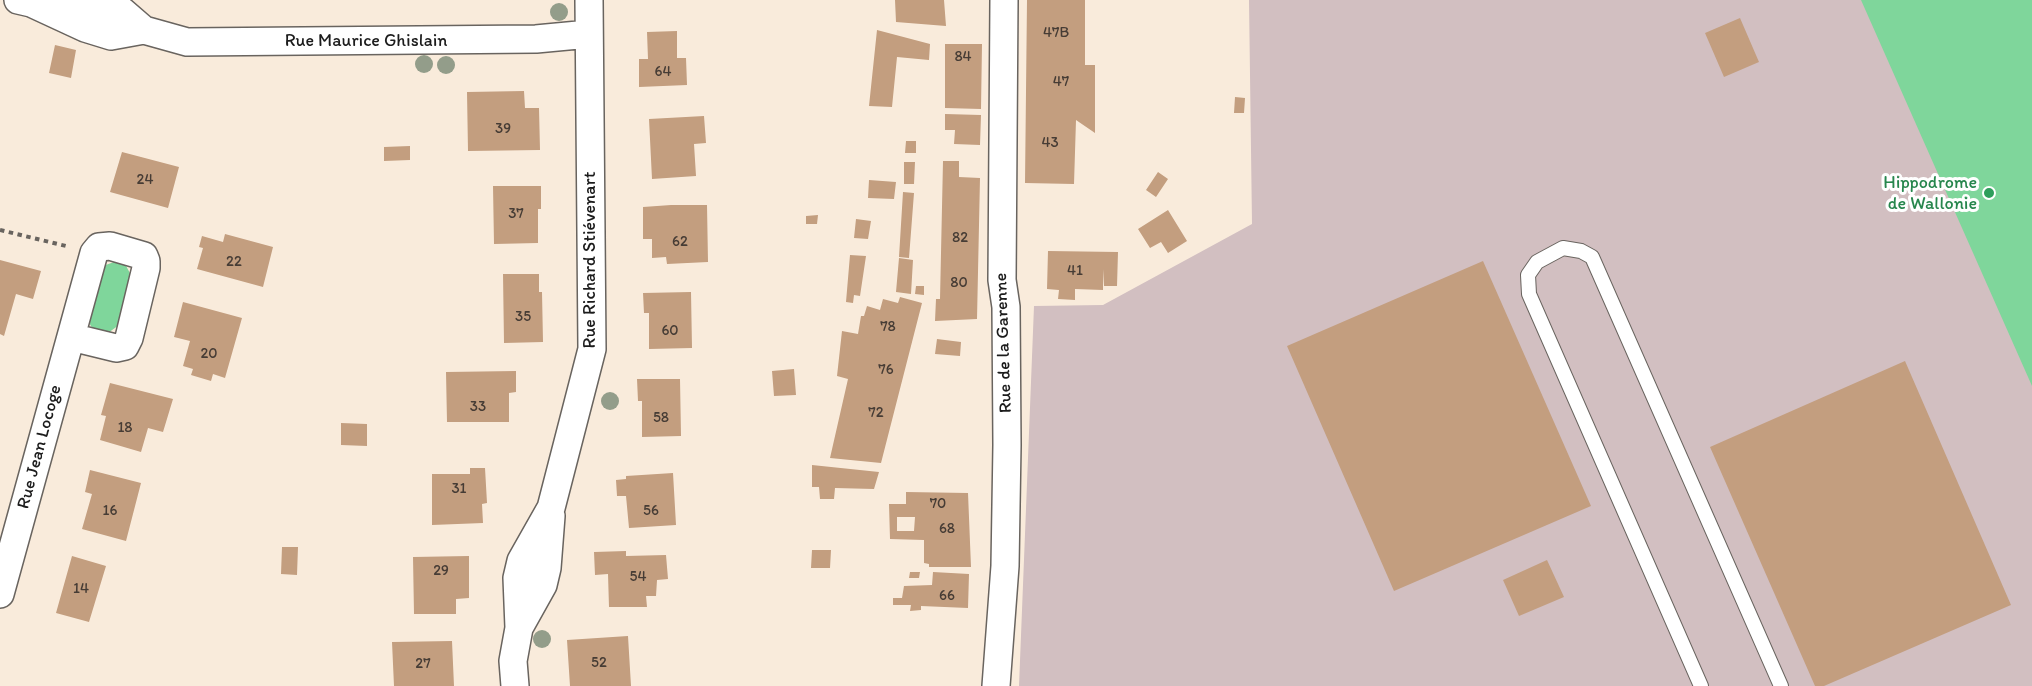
<!DOCTYPE html>
<html>
<head>
<meta charset="utf-8">
<style>
	body { margin:0 }
	canvas { display:block; background:#f9ebdb }
</style>
</head>
<body>
<canvas width="2032" height="686"></canvas>
<script>
const context = document.querySelector('canvas').getContext('2d');
context.lineJoin = 'round';
function fill(path, color) {
  context.fillStyle = color;
  context.fill(path, 'evenodd');
}
function shape(rows) {
  const path = new Path2D();
  for (const r of rows) {
    path.moveTo(r[0], r[1]);
    for (let i = 2; i < r.length; i += 2) path.lineTo(r[i], r[i + 1]);
  }
  return path;
}
function stroke(path, color, width, dash) {
  context.strokeStyle = color;
  context.lineWidth = width;
  context.lineCap = dash ? 'butt' : 'round';
  context.setLineDash(dash || []);
  context.stroke(path);
}
function write(font, color, halo, rows, align = 'center') {
  context.font = font + ' Itim,sans-serif';
  context.lineWidth = 6;
  context.setLineDash([]);
  context.textBaseline = 'middle';
  context.strokeStyle = halo;
  context.fillStyle = color;
  for (const [text, x, y, turn = 0] of rows) {
    context.save();
    context.translate(x, y);
    context.rotate((+turn || 0) * Math.PI / 180);
    context.textAlign = isNaN(turn) ? turn : align;
    if (halo) context.strokeText(text, 0, 0);
    context.fillText(text, 0, 0);
    context.restore();
  }
}
fill(shape([
	[1249,0,2032,0,2032,686,1019,686,1034,306,1103,305,1252,224]
]), '#d2bfc1');
fill(shape([
	[1861,0,2032,0,2032,386],
	[114,262,125,264,131,275,119,325,108,333,94,331,88,321,103,266]
]), '#7fd69b');
fill(shape([
	[895,0,944,0,946,26,896,22],
	[1027,0,1085,0,1085,65,1095,65,1095,133,1076,120,1074,184,1025,183],
	[1740,18,1759,62,1724,77,1705,33],
	[877,30,930,44,929,60,897,57,892,107,869,106],
	[677,31,677,58,686,58,687,85,639,87,639,59,648,59,647,32],
	[945,44,982,44,981,109,945,108],
	[55,45,76,50,71,78,49,73],
	[524,91,525,108,539,108,540,150,468,151,467,92],
	[1235,97,1245,98,1244,113,1234,113],
	[945,114,981,115,980,145,954,144,955,130,945,130],
	[704,116,706,143,694,144,696,176,652,179,649,119],
	[906,141,916,141,916,153,905,153],
	[410,146,410,160,384,161,384,147],
	[122,152,179,167,168,208,110,192],
	[943,161,959,161,959,177,980,178,977,319,935,321,936,299,940,299],
	[904,162,915,162,914,184,904,184],
	[1158,172,1168,179,1156,197,1146,190],
	[869,180,896,182,894,199,868,198],
	[493,186,541,186,541,209,538,209,538,243,494,244],
	[903,192,914,193,909,258,899,257],
	[671,205,707,205,708,262,667,264,666,257,652,258,652,239,643,239,643,207],
	[1168,210,1187,241,1168,253,1161,242,1150,248,1138,229],
	[818,215,817,224,806,224,806,216],
	[856,219,871,221,868,239,854,238],
	[225,234,273,247,263,287,197,269,203,248,199,247,202,236,223,242],
	[1048,251,1118,252,1117,286,1104,286,1103,269,1103,290,1075,289,1075,300,1058,299,1059,290,1047,289],
	[850,255,866,256,860,296,854,295,853,303,846,302],
	[899,258,913,260,911,294,896,292],
	[0,260,41,271,33,299,16,294,4,336,0,334],
	[1483,261,1591,506,1394,591,1287,346],
	[503,274,539,274,539,292,542,292,543,342,504,343],
	[916,286,924,286,924,295,915,294],
	[691,292,692,348,649,349,649,313,644,313,643,293],
	[900,297,922,303,881,463,830,458,848,379,837,376,842,331,858,334,861,316,864,316,867,306,880,310,883,299,898,303],
	[183,302,242,318,225,378,213,374,211,381,191,375,193,369,183,366,190,341,174,337],
	[937,339,961,342,960,356,935,354],
	[1905,361,2011,605,1824,686,1815,686,1710,447],
	[794,369,796,395,774,396,772,371],
	[516,371,516,392,509,393,509,422,447,422,446,372],
	[637,379,680,379,681,436,642,437,642,401,638,401],
	[110,383,173,399,163,432,148,428,141,452,100,440,106,416,101,415],
	[341,423,367,424,367,446,341,445],
	[812,465,879,472,874,489,835,488,834,499,820,499,819,487,812,487],
	[470,468,485,468,487,503,482,504,483,523,432,525,432,474,470,474],
	[90,470,141,483,126,541,82,529,92,494,85,492],
	[673,473,676,525,629,528,626,496,617,496,616,480,626,479,626,476],
	[906,492,968,493,971,567,929,567,929,564,924,563,924,540,890,539,889,504,906,504],
	[897,517,915,517,914,531,897,531],
	[282,547,298,547,297,575,281,574],
	[812,550,831,550,830,568,811,568],
	[626,551,626,556,666,555,668,579,657,580,656,596,646,596,647,607,609,607,608,574,595,575,594,552],
	[72,556,106,566,89,622,56,613],
	[469,556,469,598,456,599,456,614,414,614,413,557],
	[1547,560,1564,597,1519,616,1503,580],
	[910,572,920,572,919,578,909,578],
	[933,572,969,574,968,608,921,606,921,610,910,611,911,605,893,605,893,598,902,598,904,586,932,585],
	[628,636,631,686,570,686,567,640],
	[452,641,454,686,394,686,392,642]
]), '#c39e7f');
const lane = shape([
	[1701,686,1529,294,1528,275,1537,262,1563,248,1581,251,1592,257,1781,686]
]);
const street = shape([
	[18,0,31,3,85,28,111,36,144,30,187,42,536,39,589,34],
	[38,3,91,3,122,11,144,30],
	[0,594,94,253,99,247,110,246,144,256,146,261,146,268,129,338,125,346,116,348,71,337],
	[519,628,543,585,547,568,551,516],
	[515,686,513,661,519,628,517,578,521,561,551,508,592,349,589,0],
	[996,686,1005,566,1007,445,1006,307,1002,280,1004,0]
]);
stroke(lane, '#69645f', 16);
stroke(street, '#69645f', 30);
stroke(shape([
	[0,230,66,246]
]), '#69645f', 4, [4.5, 4.5]);
stroke(lane, '#fff', 14);
stroke(street, '#fff', 27);
context.fillStyle = '#939d8a';
for (const [x, y] of [
	[559,12],
	[424,64],
	[446,65],
	[610,401],
	[542,639]
]) {
  context.beginPath();
  context.arc(x, y, 9, 0, 2 * Math.PI);
  context.fill();
}
for (const [x, y, r, color] of [
	[1989,193,6,"#2e9e5b"]
]) {
  const dot = new Path2D();
  dot.arc(x, y, r, 0, 2 * Math.PI);
  context.fillStyle = color;
  context.fill(dot);
  stroke(dot, '#fff', 2);
}
write('15px', '#463c35', null, [
	["47B",1056,33],
	["84",963,57],
	["64",663,72],
	["47",1061,82],
	["39",503,129],
	["43",1050,143],
	["24",145,180],
	["37",516,214],
	["82",960,238],
	["62",680,242],
	["22",234,262],
	["41",1075,271],
	["80",959,283],
	["35",523,317],
	["78",888,327],
	["60",670,331],
	["20",209,354],
	["76",886,370],
	["33",478,407],
	["72",876,413],
	["58",661,418],
	["18",125,428],
	["31",459,489],
	["70",938,504],
	["16",110,511],
	["56",651,511],
	["68",947,529],
	["29",441,571],
	["54",638,577],
	["14",81,589],
	["66",947,596],
	["52",599,663],
	["27",423,664]
]);
write('18px', '#1c1c1c', '#fff', [
	["Rue Maurice Ghislain",366,41],
	["Rue Richard Stiévenart",590,260,-90],
	["Rue de la Garenne",1004,343,-92],
	["Rue Jean Locoge",40,447,-75]
]);
write('18px', '#27864d', '#fff', [
	["Hippodrome",1977,183],
	["de Wallonie",1977,204]
], 'right');
</script>
</body>
</html>
